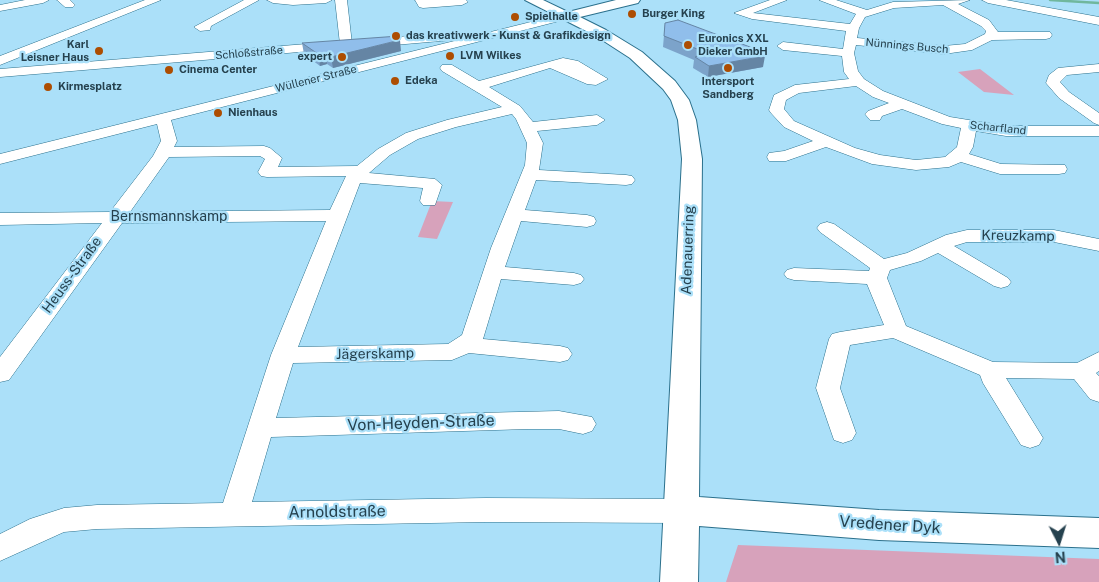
<!DOCTYPE html>
<html>
<head>
<meta charset="utf-8">
<style>
	body { margin:0 }
	#map { position:relative; width:1099px; height:582px; overflow:hidden; background:#abe0f9; font-family:"Public Sans",sans-serif }
	canvas { display:block }
	.north { position:absolute; left:1034px; top:517px; width:50px; height:50px; -webkit-text-stroke:4px #abe0f9; paint-order:stroke; rotate:175deg; font-size:14px; font-weight:700; line-height:20px; text-align:center; color:#25414e }
	.north::after { content:''; display:block; margin:auto; width:18px; height:22px; background:#25414e; clip-path:polygon(50% 0,100% 100%,50% 72%,0 100%) }
</style>
</head>
<body>
<div id="map">
<canvas width="1099" height="582"></canvas>
<div class="north">N</div>
</div>
<script>
const context = document.querySelector('canvas').getContext('2d');
context.lineJoin = 'round';
function fill(path, color) {
  context.fillStyle = color;
  context.fill(path, 'evenodd');
}
function shape(rows) {
  const path = new Path2D();
  for (const r of rows) {
    path.moveTo(r[0], r[1]);
    for (let i = 2; i < r.length; i += 2) path.lineTo(r[i], r[i + 1]);
  }
  return path;
}
function stroke(path, color, width, dash) {
  context.strokeStyle = color;
  context.lineWidth = width;
  context.lineCap = dash ? 'butt' : 'round';
  context.setLineDash(dash || []);
  context.stroke(path);
}
function write(font, color, halo, rows, align = 'center') {
  context.font = font + ' "Public Sans",sans-serif';
  context.lineWidth = 4.5;
  context.setLineDash([]);
  context.textBaseline = 'middle';
  context.strokeStyle = halo;
  context.fillStyle = color;
  for (const [text, x, y, turn = 0] of rows) {
    context.save();
    context.translate(x, y);
    context.rotate((+turn || 0) * Math.PI / 180);
    context.textAlign = isNaN(turn) ? turn : align;
    if (halo) context.strokeText(text, 0, 0);
    context.fillText(text, 0, 0);
    context.restore();
  }
}
fill(shape([
	[980,69,1014,95,984,92,958,72],
	[432,201,453,202,437,239,418,237],
	[738,545,1099,559,1099,582,726,582]
]), '#d7a2bb');
stroke(shape([
	[1050,0,1099,3]
]), '#70b79d', 2.5);
const minor = shape([
	[25,0,49,0,43,3,0,11,0,5,25,0],
	[57,0,70,0,75,5,73,7,65,7,57,0],
	[145,0,161,0,0,65,0,56,145,0],
	[244,0,259,0,211,26,210,30,200,31,194,27,244,0],
	[267,0,332,0,326,3,293,5,273,3,267,0],
	[335,0,347,0,352,44,350,47,342,47,340,44,335,0],
	[415,0,466,0,468,2,462,5,423,8,419,7,415,0],
	[770,0,787,0,753,13,850,24,856,14,819,0,836,0,867,10,893,2,970,0,958,4,989,20,998,32,1050,32,1052,35,1050,38,1046,39,992,40,972,50,944,54,856,45,854,53,858,71,864,79,883,91,950,117,1006,126,1099,126,1099,136,1006,136,976,131,973,147,969,154,1001,164,1065,165,1067,169,1065,173,1059,174,1000,174,961,162,949,167,916,170,872,164,826,147,786,161,769,161,767,157,769,153,784,151,813,141,784,127,771,113,769,110,774,95,795,85,849,79,844,72,842,56,783,50,777,46,783,42,843,49,846,31,752,19,734,13,770,0],
	[943,5,981,26,986,31,985,34,965,44,944,46,857,38,859,28,865,17,894,8,943,5],
	[856,86,873,97,889,103,868,111,865,114,870,120,880,120,882,116,902,109,942,124,961,128,957,147,945,157,916,160,880,155,855,148,794,121,784,109,786,100,799,93,856,86],
	[982,0,1006,0,1099,17,1099,25,988,3,982,0],
	[567,13,571,14,571,18,171,120,177,141,174,147,264,146,270,148,282,158,278,167,357,166,378,149,406,133,447,120,502,107,442,71,440,68,442,65,452,65,479,81,563,58,578,61,608,79,596,85,587,84,550,68,489,87,520,106,533,122,597,115,605,120,597,125,537,131,543,143,539,170,626,175,632,176,635,180,632,184,626,185,536,180,525,210,587,215,594,217,596,221,594,225,587,227,521,221,505,267,574,273,581,275,584,279,581,283,574,285,501,279,483,339,560,346,568,348,572,354,568,360,560,362,469,353,452,360,293,363,276,418,559,411,592,417,596,424,592,431,583,434,559,429,528,429,271,437,252,502,486,498,681,499,691,503,695,511,691,519,681,523,486,522,97,529,64,532,0,561,0,534,30,519,64,508,97,505,223,503,271,355,326,221,122,223,9,380,0,382,0,357,102,223,0,225,0,213,110,212,153,156,161,141,157,124,0,164,0,154,567,13],
	[512,114,516,119,527,143,525,165,491,248,462,335,448,344,298,347,360,183,423,188,420,201,423,205,435,205,442,185,435,179,369,173,390,155,418,139,456,127,512,114],
	[260,156,265,159,258,172,261,176,267,177,346,176,330,210,130,212,169,157,260,156],
	[448,33,452,34,454,37,452,40,371,47,365,43,371,39,448,33],
	[331,42,335,43,337,46,335,49,0,77,0,69,331,42],
	[1099,64,1099,72,1067,75,1060,82,1069,92,1099,113,1099,125,1094,123,1059,98,1046,83,1049,75,1058,68,1099,64],
	[827,222,834,224,884,259,907,253,946,235,967,230,1054,230,1099,239,1099,251,1054,242,967,242,954,246,1008,278,1011,282,1008,286,1001,288,994,286,938,253,921,261,890,270,887,278,906,326,993,362,1077,363,1099,352,1099,371,1096,373,1099,376,1099,402,1090,399,1074,379,1006,378,1043,438,1039,445,1030,448,1021,445,983,383,980,375,893,338,850,345,840,388,856,433,852,440,843,443,834,440,816,388,829,339,832,334,840,332,884,325,867,284,794,280,787,278,784,274,787,270,794,268,869,271,870,268,820,232,817,228,820,224,827,222]
]);
const major = shape([
	[525,0,543,0,568,12,616,0,640,0,638,3,580,17,606,30,642,52,675,81,689,100,696,120,702,159,699,497,879,510,1099,518,1099,548,879,540,699,526,698,582,660,582,682,159,678,120,671,100,663,89,630,58,596,36,525,0]
]);
stroke(minor, '#2b708c', 1);
stroke(major, '#2b708c', 2);
fill(minor, '#fff');
fill(major, '#fff');
fill(shape([
	[665,23,763,67,708,77,693,68,694,60,663,47],
	[302,43,401,51,333,68,327,64,320,66,304,54]
]), '#7ca3ca');
fill(shape([
	[400,40,401,51,333,68,331,57],
	[325,53,327,64,320,66,318,54],
	[765,56,763,67,708,77,709,66]
]), '#6585a4');
const building = shape([
	[678,20,750,47,765,56,709,66,695,57,710,54,664,36,665,23,678,20],
	[399,36,400,40,331,57,325,53,318,54,302,43,399,36]
]);
fill(building, '#90beeb');
stroke(building, '#6585a4', 1);
for (const [x, y, r, color] of [
	[632,14,5,"#ad4d01"],
	[515,17,5,"#ad4d01"],
	[396,36,5,"#ad4d01"],
	[688,45,5,"#ad4d01"],
	[99,51,5,"#ad4d01"],
	[450,56,5,"#ad4d01"],
	[342,57,5,"#ad4d01"],
	[728,68,5,"#ad4d01"],
	[169,70,5,"#ad4d01"],
	[395,81,5,"#ad4d01"],
	[48,87,5,"#ad4d01"],
	[218,113,5,"#ad4d01"]
]) {
  const dot = new Path2D();
  dot.arc(x, y, r, 0, 2 * Math.PI);
  context.fillStyle = color;
  context.fill(dot);
  stroke(dot, '#abe0f9', 2);
}
write('bold 11px', '#25414e', '#abe0f9', [
	["Burger King",642,14],
	["Spielhalle",525,17],
	["das kreativwerk - Kunst & Grafikdesign",406,36],
	["Euronics XXL",698,39],
	["Dieker GmbH",698,52],
	["Karl",89,45,"right"],
	["Leisner Haus",89,58,"right"],
	["LVM Wilkes",460,56],
	["expert",332,57,"right"],
	["Cinema Center",179,70],
	["Edeka",405,81],
	["Intersport",728,82,"center"],
	["Sandberg",728,95,"center"],
	["Kirmesplatz",58,87],
	["Nienhaus",228,113]
], 'left');
write('11px', '#25414e', '#abe0f9', [
	["Nünnings Busch",907,46,5],
	["Schloßstraße",249,53,-5],
	["Wüllener Straße",316,79,-14],
	["Scharfland",998,128,6]
]);
write('14px', '#25414e', '#abe0f9', [
	["Bernsmannskamp",169,217],
	["Kreuzkamp",1018,236,1],
	["Adenauerring",688,250,-88],
	["Heuss-Straße",72,275,-54],
	["Jägerskamp",375,354,-1]
]);
write('16px', '#25414e', '#abe0f9', [
	["Von-Heyden-Straße",421,423,-2],
	["Arnoldstraße",337,512,-1],
	["Vredener Dyk",890,525,4]
]);
</script>
</body>
</html>
